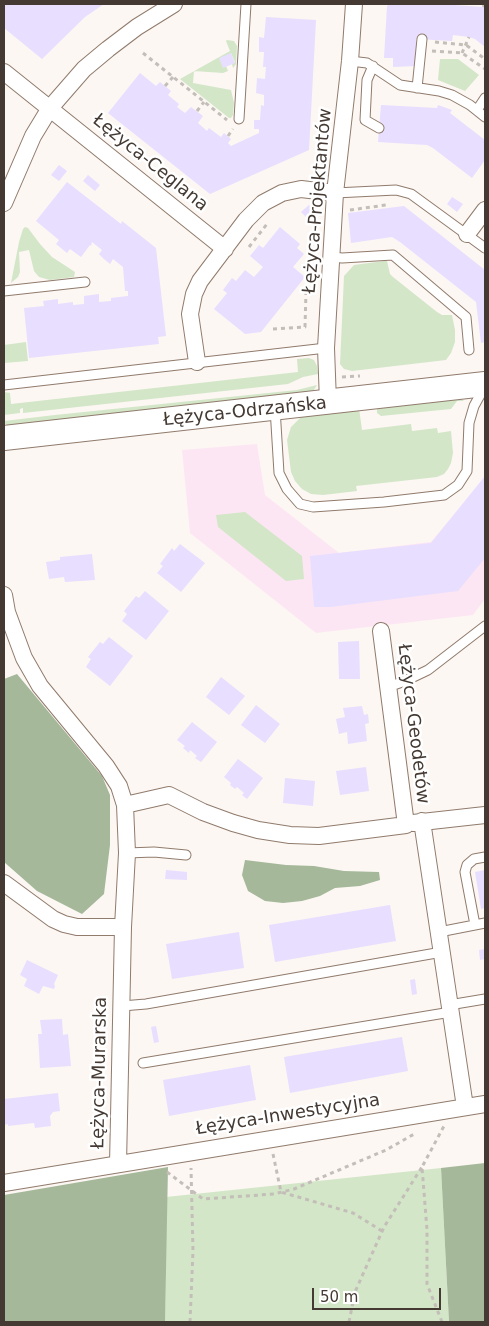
<!DOCTYPE html>
<html>
<head>
<meta charset="utf-8">
<style>
	body { margin:0 }
	#map { position:relative; width:489px; height:1326px; overflow:hidden; background:#fcf7f3; font-family:"DejaVu Sans",sans-serif }
	canvas { display:block }
	.frame { position:absolute; inset:0; border:5px solid #443a33; pointer-events:none }
	.scale { position:absolute; left:312px; top:1288px; width:129px; height:22px; box-sizing:border-box; border:2px solid #443a33; border-top:0; padding-left:6px; font-size:15px; line-height:18px; white-space:nowrap; color:#443a33; -webkit-text-stroke:4px #fff; paint-order:stroke }
</style>
</head>
<body>
<div id="map">
<canvas width="489" height="1326"></canvas>
<div class="frame"></div>
<div class="scale">50 m</div>
</div>
<script>
const context = document.querySelector('canvas').getContext('2d');
context.lineJoin = 'round';
function fill(path, color) {
  context.fillStyle = color;
  context.fill(path, 'evenodd');
}
function shape(rows) {
  const path = new Path2D();
  for (const r of rows) {
    path.moveTo(r[0], r[1]);
    for (let i = 2; i < r.length; i += 2) path.lineTo(r[i], r[i + 1]);
  }
  return path;
}
function stroke(path, color, width, dash) {
  context.strokeStyle = color;
  context.lineWidth = width;
  context.lineCap = dash ? 'butt' : 'round';
  context.setLineDash(dash || []);
  context.stroke(path);
}
function write(font, color, halo, rows, align = 'center') {
  context.font = font + ' "DejaVu Sans",sans-serif';
  context.lineWidth = 5;
  context.setLineDash([]);
  context.textBaseline = 'middle';
  context.strokeStyle = halo;
  context.fillStyle = color;
  for (const [text, x, y, turn = 0] of rows) {
    context.save();
    context.translate(x, y);
    context.rotate((+turn || 0) * Math.PI / 180);
    context.textAlign = isNaN(turn) ? turn : align;
    if (halo) context.strokeText(text, 0, 0);
    context.fillText(text, 0, 0);
    context.restore();
  }
}
fill(shape([
	[257,444,265,495,339,553,431,542,485,477,485,599,473,615,316,633,190,533,182,450]
]), '#fde6f3');
fill(shape([
	[227,40,234,41,237,46,236,64,233,68,232,64,235,62,231,53,226,66,228,71,223,73,194,71,193,83,231,90,234,103,233,115,231,118,229,118,180,79,230,51,226,41],
	[440,59,458,59,479,75,465,91,438,80],
	[25,227,28,228,40,244,52,257,75,272,74,277,50,280,39,277,34,271,29,250,19,252,20,272,18,277,11,283,19,242,23,229],
	[384,261,387,261,390,274,393,277,437,312,442,315,452,315,455,330,455,342,451,353,446,360,352,371,344,369,340,364,344,276,354,265],
	[26,342,28,361,4,363,4,345],
	[309,358,314,360,317,366,318,374,303,377,288,384,23,413,23,408,20,409,20,413,4,415,4,392,10,393,11,404,298,372,297,359],
	[317,385,312,393,12,428,4,423,4,421,55,415,297,390],
	[460,398,464,401,457,401,451,409,381,416,377,413,377,406],
	[359,408,362,430,411,424,412,431,437,428,438,433,451,431,453,453,451,463,448,469,444,474,437,477,356,486,357,491,323,495,311,494,302,489,295,481,291,472,287,440,291,427,303,415],
	[245,512,302,556,304,579,286,581,218,527,216,515],
	[441,1168,449,1322,165,1322,166,1197]
]), '#d3e6c8');
fill(shape([
	[17,674,102,776,110,795,110,845,104,894,82,914,37,891,4,862,4,679],
	[245,860,286,865,314,866,344,871,379,872,380,880,360,886,335,888,320,896,302,901,283,903,265,901,248,891,242,875],
	[485,1163,485,1322,449,1322,441,1168],
	[168,1167,165,1322,4,1322,4,1195]
]), '#a5b89a');
fill(shape([
	[4,4,104,4,85,17,42,59,4,28],
	[390,4,440,4,483,7,485,8,485,47,475,39,469,37,453,35,452,41,416,39,416,66,393,67,393,58,384,58,387,6],
	[266,17,316,20,309,150,210,194,108,113,140,73,156,86,160,82,171,91,168,95,179,104,177,107,185,113,191,107,203,116,198,123,207,131,209,128,221,137,224,133,231,139,228,143,231,146,259,133,259,129,254,129,254,120,260,120,261,105,264,106,264,95,256,93,257,78,265,79,266,67,263,67,264,52,259,52,259,37,264,38],
	[231,53,235,63,223,68,219,58],
	[381,105,437,108,438,105,452,110,450,113,485,140,485,160,472,178,433,148,427,145,378,142],
	[59,165,67,171,59,181,51,175],
	[88,175,100,185,95,191,83,181],
	[67,182,121,224,122,221,156,248,166,336,158,337,159,344,29,358,24,308,44,306,43,301,58,299,58,304,73,302,73,305,84,304,84,296,99,294,99,302,111,301,111,298,128,296,128,291,125,291,123,267,113,259,110,264,104,259,99,254,102,250,92,242,91,246,90,245,81,257,70,249,67,253,56,244,59,240,36,221],
	[452,197,463,204,457,212,447,204],
	[309,205,316,213,309,220,301,212],
	[404,206,485,270,485,342,481,343,476,302,400,242,392,237,351,243,348,213],
	[280,227,300,244,297,248,304,254,293,267,305,277,261,332,245,334,214,309,227,293,223,290,232,278,236,281,245,270,254,277,263,267,250,256,259,245,263,248],
	[485,476,485,558,458,591,331,607,314,607,310,556,431,543],
	[180,544,205,563,181,592,157,573,163,566,160,564,172,548,174,551],
	[92,554,95,580,65,582,64,577,49,579,46,562,60,560,60,557],
	[145,591,169,611,146,640,122,621,127,614,124,611,136,596,139,598],
	[109,637,133,656,110,686,86,667,91,659,88,657,100,642,103,644],
	[359,641,360,679,339,679,338,642],
	[221,677,245,696,229,715,206,697],
	[256,705,280,724,265,743,241,725],
	[362,706,364,715,368,714,369,723,365,724,367,741,348,744,347,732,339,734,336,719,345,717,343,708],
	[192,722,217,742,201,762,195,758,197,756,190,750,189,753,183,748,185,746,177,740],
	[238,759,263,778,247,799,242,795,244,793,237,787,235,789,230,785,231,783,224,777],
	[366,767,369,791,340,795,336,771],
	[285,778,315,781,313,806,283,803],
	[166,870,187,872,187,880,165,879],
	[485,870,485,908,481,909,475,872],
	[390,905,396,941,275,962,269,925],
	[239,932,244,968,172,979,166,944],
	[485,949,485,959,480,960,479,950],
	[27,960,58,975,54,984,55,986,54,989,43,986,39,994,24,986,27,979,20,975],
	[415,979,417,994,412,995,410,980],
	[62,1019,63,1035,68,1034,71,1066,40,1068,38,1034,42,1034,40,1020],
	[156,1026,159,1042,154,1043,151,1027],
	[402,1037,408,1071,290,1093,284,1057],
	[250,1065,256,1100,169,1116,163,1080],
	[58,1093,60,1111,53,1112,50,1116,51,1126,35,1128,34,1123,8,1126,8,1124,4,1125,4,1099]
]), '#e8deff');
const lane = shape([
	[350,61,367,63,400,85,439,91,452,95,470,105,485,117],
	[373,66,367,80,365,120,379,128],
	[417,88,422,39],
	[477,110,485,98],
	[239,119,246,4],
	[335,193,396,190,411,194,485,248],
	[332,257,342,258,393,255,466,317,469,350],
	[4,291,85,282],
	[4,385,326,348],
	[275,408,279,473,287,489,300,504,313,507,384,502,444,495,458,485,467,471,469,423,474,406,485,386],
	[388,687,405,681,428,670,485,626],
	[127,853,154,852,186,855],
	[475,925,465,872,467,865,474,859,485,857],
	[439,932,485,923],
	[449,1005,485,999],
	[122,1006,146,1004,442,952],
	[143,1063,451,1012]
]);
const street = shape([
	[4,72,225,249],
	[4,203,33,136,50,108,84,69,108,49,137,27,174,4],
	[467,234,485,210],
	[197,362,190,314,194,294,200,281,246,220,263,203,282,193,301,189,335,193],
	[328,402,326,348,335,193,350,61,354,4],
	[4,595,7,612,24,658,40,686,106,766,119,786,125,805,169,795,203,812,233,823,258,830,290,835,319,836,406,825,381,631],
	[422,821,465,1107],
	[413,823,485,815],
	[4,883,53,919,64,924,77,927,123,927,118,1164],
	[123,927,127,853,125,805],
	[4,1183,485,1104]
]);
const secondary = shape([
	[4,438,485,384]
]);
stroke(lane, '#907b6c', 11);
stroke(street, '#907b6c', 18);
stroke(secondary, '#907b6c', 26);
stroke(shape([
	[483,7,485,4],
	[435,42,466,45,485,59],
	[432,51,462,53,485,69],
	[143,53,227,120],
	[462,53,469,37],
	[165,86,173,77],
	[197,111,204,102],
	[228,136,233,129],
	[350,210,386,205],
	[249,247,267,224],
	[273,329,305,327,306,292],
	[342,377,360,376],
	[273,1154,281,1192,353,1213,382,1231],
	[167,1172,203,1199,274,1194,294,1189,386,1150,416,1133],
	[190,1322,193,1251,191,1168],
	[349,1322,355,1292,384,1227,422,1167],
	[442,1322,427,1284,427,1230,422,1167,444,1126]
]), '#c4beb9', 3, [4, 4]);
stroke(lane, '#fff', 9);
stroke(street, '#fff', 16);
stroke(secondary, '#fff', 24);
write('18px', '#443a33', '#fff', [
	["Łężyca-Ceglana",150,163,39],
	["Łężyca-Projektantów",318,201,-85],
	["Łężyca-Odrzańska",245,412,-6],
	["Łężyca-Geodetów",413,724,83],
	["Łężyca-Murarska",100,1073,-89],
	["Łężyca-Inwestycyjna",288,1115,-9]
]);
</script>
</body>
</html>
